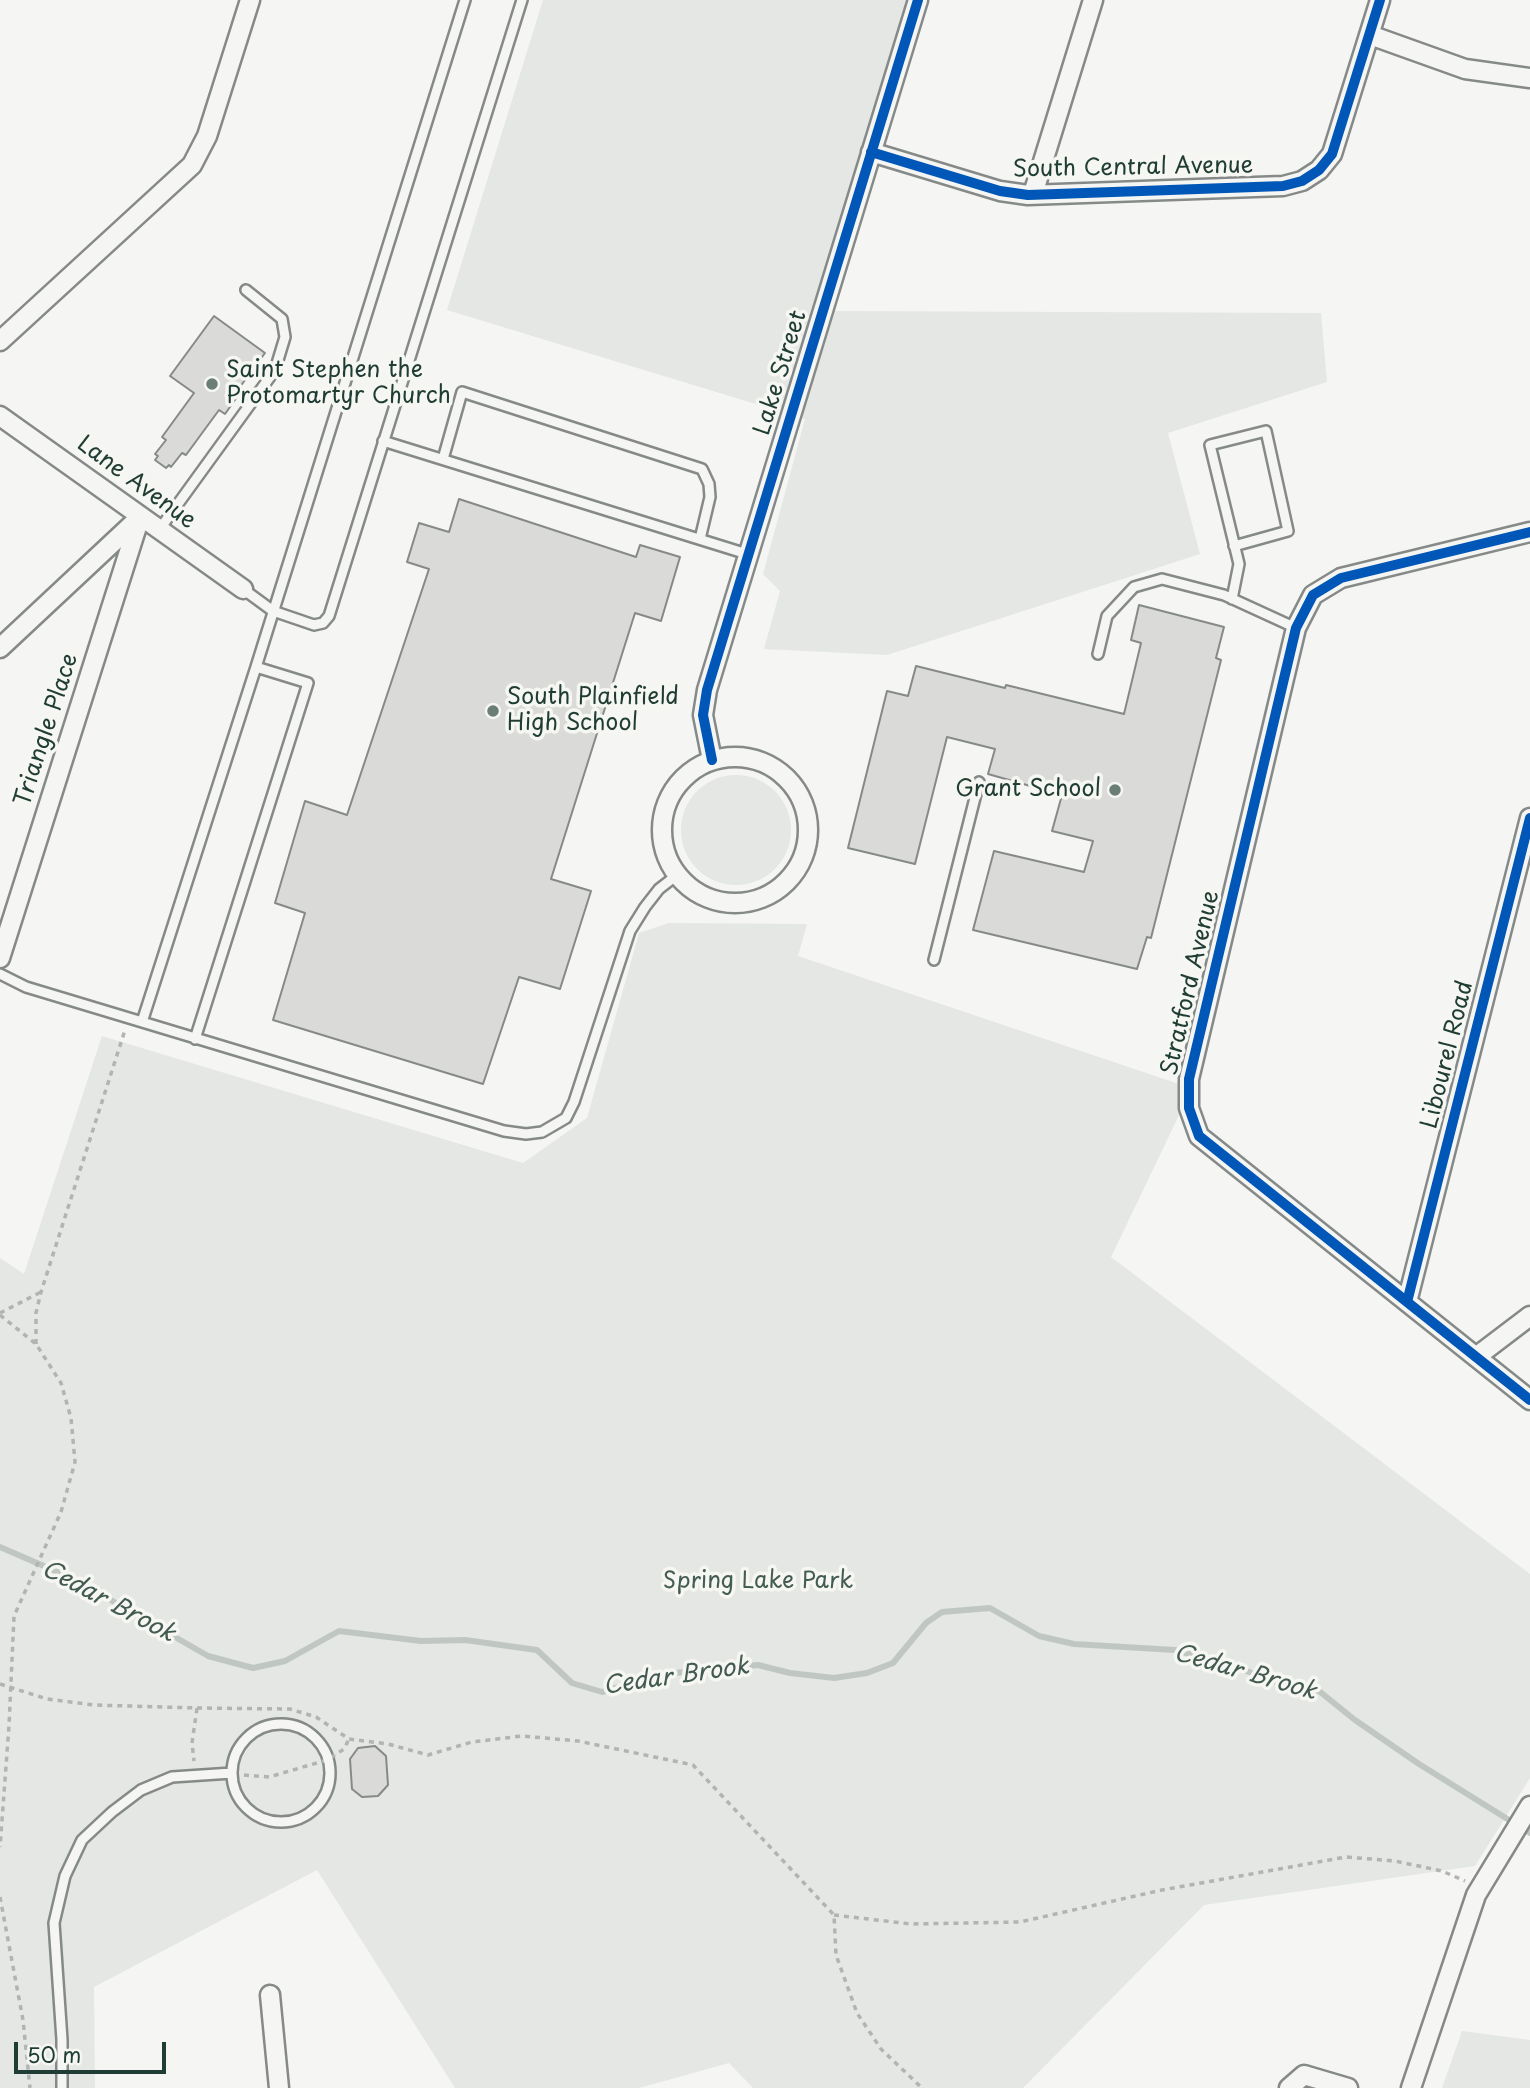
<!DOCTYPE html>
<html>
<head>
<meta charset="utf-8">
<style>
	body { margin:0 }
	#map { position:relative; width:1530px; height:2088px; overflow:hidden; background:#f5f5f3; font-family:"Playpen Sans",sans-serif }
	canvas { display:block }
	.scale { position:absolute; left:14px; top:2042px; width:152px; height:32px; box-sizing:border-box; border:4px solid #1f3d34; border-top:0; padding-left:9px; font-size:21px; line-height:24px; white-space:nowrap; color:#1f3d34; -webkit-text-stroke:5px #f6f6f2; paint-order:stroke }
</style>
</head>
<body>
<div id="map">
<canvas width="1530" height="2088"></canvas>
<div class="scale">50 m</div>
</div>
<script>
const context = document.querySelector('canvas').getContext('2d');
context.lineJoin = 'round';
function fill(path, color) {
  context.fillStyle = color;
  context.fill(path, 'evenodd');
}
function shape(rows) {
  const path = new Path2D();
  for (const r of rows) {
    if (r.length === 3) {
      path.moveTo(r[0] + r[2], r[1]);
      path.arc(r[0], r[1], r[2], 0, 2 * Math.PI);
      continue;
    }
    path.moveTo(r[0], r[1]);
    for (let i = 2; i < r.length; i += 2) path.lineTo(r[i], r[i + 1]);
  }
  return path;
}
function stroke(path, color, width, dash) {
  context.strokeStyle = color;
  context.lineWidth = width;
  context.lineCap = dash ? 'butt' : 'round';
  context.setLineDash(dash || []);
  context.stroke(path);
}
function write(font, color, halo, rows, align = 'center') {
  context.font = font + ' "Playpen Sans",sans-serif';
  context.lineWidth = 7;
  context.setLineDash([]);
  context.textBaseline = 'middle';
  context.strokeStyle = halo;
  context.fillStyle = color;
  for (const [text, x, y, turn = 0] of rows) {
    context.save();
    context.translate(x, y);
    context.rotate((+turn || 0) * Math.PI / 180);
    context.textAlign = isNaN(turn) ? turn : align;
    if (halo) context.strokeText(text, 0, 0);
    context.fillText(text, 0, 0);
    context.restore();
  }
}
fill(shape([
	[543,0,921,0,825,311,1321,313,1327,382,1168,433,1200,554,887,655,764,649,780,591,763,574,805,419,447,310],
	[736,830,55],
	[669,923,807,924,798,956,1188,1087,1181,1111,1111,1257,1530,1574,1530,1778,1475,1866,1204,1905,1023,2088,753,2088,729,2063,639,2088,455,2088,317,1870,94,1987,95,2088,0,2088,0,1258,24,1274,102,1036,523,1163,587,1118,639,933],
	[1462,2031,1530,2040,1530,2088,1442,2088]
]), '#e4e7e3');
stroke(shape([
	[0,1547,76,1580,208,1656,253,1668,285,1661,339,1631,421,1641,465,1640,537,1650,572,1683,602,1692,664,1674,758,1665,790,1673,834,1678,867,1673,893,1663,926,1623,942,1612,990,1608,1039,1636,1074,1644,1175,1650,1236,1667,1289,1687,1319,1691,1355,1720,1419,1764,1530,1833]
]), '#c0c7c3', 6);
const building = shape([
	[214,316,265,353,234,395,237,397,225,414,219,410,186,455,182,453,171,467,169,465,166,468,155,460,158,456,155,454,166,440,162,437,194,393,170,376,214,316],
	[459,499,636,557,640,545,680,557,661,621,635,613,551,879,591,891,560,989,519,977,483,1084,273,1020,305,913,275,903,305,801,347,815,429,569,407,562,419,523,449,532,459,499],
	[1139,605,1224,627,1216,658,1221,660,1151,938,1147,937,1137,969,973,930,994,851,1084,872,1093,841,1052,831,1062,795,988,774,995,749,947,737,915,864,848,848,887,691,908,696,916,666,1005,688,1006,685,1124,714,1141,643,1131,640,1139,605],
	[375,1746,386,1756,388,1785,378,1796,362,1797,352,1789,350,1759,358,1748,375,1746]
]);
fill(building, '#dadbd9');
stroke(building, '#858a88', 2);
const lane = shape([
	[383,441,747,554],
	[443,459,462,392,702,469,709,484,710,497,700,539],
	[159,530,275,370,285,337,282,319,246,290],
	[243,589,273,611,314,625,323,623,329,616,522,0],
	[1232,599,1239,564,1210,445,1266,431,1288,531,1234,546],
	[1098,654,1107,616,1134,587,1162,579,1224,595,1296,628],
	[934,960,979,782],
	[0,974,26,987,504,1131,526,1134,542,1132,566,1118,574,1102,630,931,645,907,659,889,677,875],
	[142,1022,256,667,465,0],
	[195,1039,308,683,256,667],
	[281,1773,49],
	[62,2088,62,2040,54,1923,65,1876,82,1840,112,1812,141,1790,172,1777,232,1773]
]);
const street = shape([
	[1370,35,1465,69,1530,78],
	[871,152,1000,191,1028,195,1283,186,1302,181,1319,170,1332,154,1380,0],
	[1033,194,1093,0],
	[0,341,192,165,207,136,250,0],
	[0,416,243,589],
	[1530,532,1341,578,1313,595,1296,628,1189,1079,1189,1108,1199,1136,1530,1400],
	[0,648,138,519],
	[735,830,73],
	[712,760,703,715,707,690,918,0],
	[0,958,140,517],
	[1407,1302,1530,818],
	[1476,1357,1530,1316],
	[270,1995,279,2088],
	[1289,2088,1304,2075,1348,2088],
	[1411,2088,1476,1895,1530,1806]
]);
stroke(lane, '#858a88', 14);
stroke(street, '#858a88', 23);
stroke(shape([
	[0,1313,41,1292],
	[0,1315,36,1344,61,1383,71,1418,75,1462,61,1512,14,1616,9,1726,0,1847],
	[36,1344,36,1313,41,1292,125,1030],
	[0,1684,47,1699,94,1705,197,1708,192,1743,194,1761],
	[197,1708,290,1709,316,1717,349,1739,388,1744,428,1755,472,1742,522,1736,578,1741,693,1765,834,1915,836,1955,857,2013,881,2049,922,2088],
	[244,1775,269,1777,327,1760,344,1749,349,1739],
	[0,1897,23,2020,30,2088],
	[834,1915,911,1924,1020,1922,1162,1890,1346,1857,1395,1861,1442,1871,1465,1881]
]), '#b0b4b2', 3.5, [5, 5]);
stroke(lane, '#f5f5f3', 9);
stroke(street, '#f5f5f3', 18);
stroke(shape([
	[871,152,1000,191,1028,195,1283,186,1302,181,1319,170,1332,154,1380,0],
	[1530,532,1341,578,1313,595,1296,628,1189,1079,1189,1108,1199,1136,1530,1400],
	[712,760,703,715,707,690,918,0],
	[1407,1302,1530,818]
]), '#0057b8', 10);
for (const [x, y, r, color] of [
	[212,384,7,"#6a7d77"],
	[493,711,7,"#6a7d77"],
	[1115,790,7,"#6a7d77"]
]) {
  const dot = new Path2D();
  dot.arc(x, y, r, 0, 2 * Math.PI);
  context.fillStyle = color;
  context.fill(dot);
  stroke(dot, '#f6f6f2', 2.5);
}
write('23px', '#1f3d34', '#f6f6f2', [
	["South Central Avenue",1133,168,-1],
	["Lake Street",781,373,-73],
	["Lane Avenue",136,483,36],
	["Triangle Place",47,730,-72],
	["Stratford Avenue",1191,983,-77],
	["Libourel Road",1448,1055,-76]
]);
write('23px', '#1f3d34', '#f6f6f2', [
	["Saint Stephen the",226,371],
	["Protomartyr Church",226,397],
	["South Plainfield",507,698],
	["High School",507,724],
	["Grant School",1101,790,"right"]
], 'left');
write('23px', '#445d54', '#f6f6f2', [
	["Spring Lake Park",758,1582]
]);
write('italic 24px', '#425a52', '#f6f6f2', [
	["Cedar Brook",108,1602,28],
	["Cedar Brook",1245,1673,16],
	["Cedar Brook",676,1677,-8]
]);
</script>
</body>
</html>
